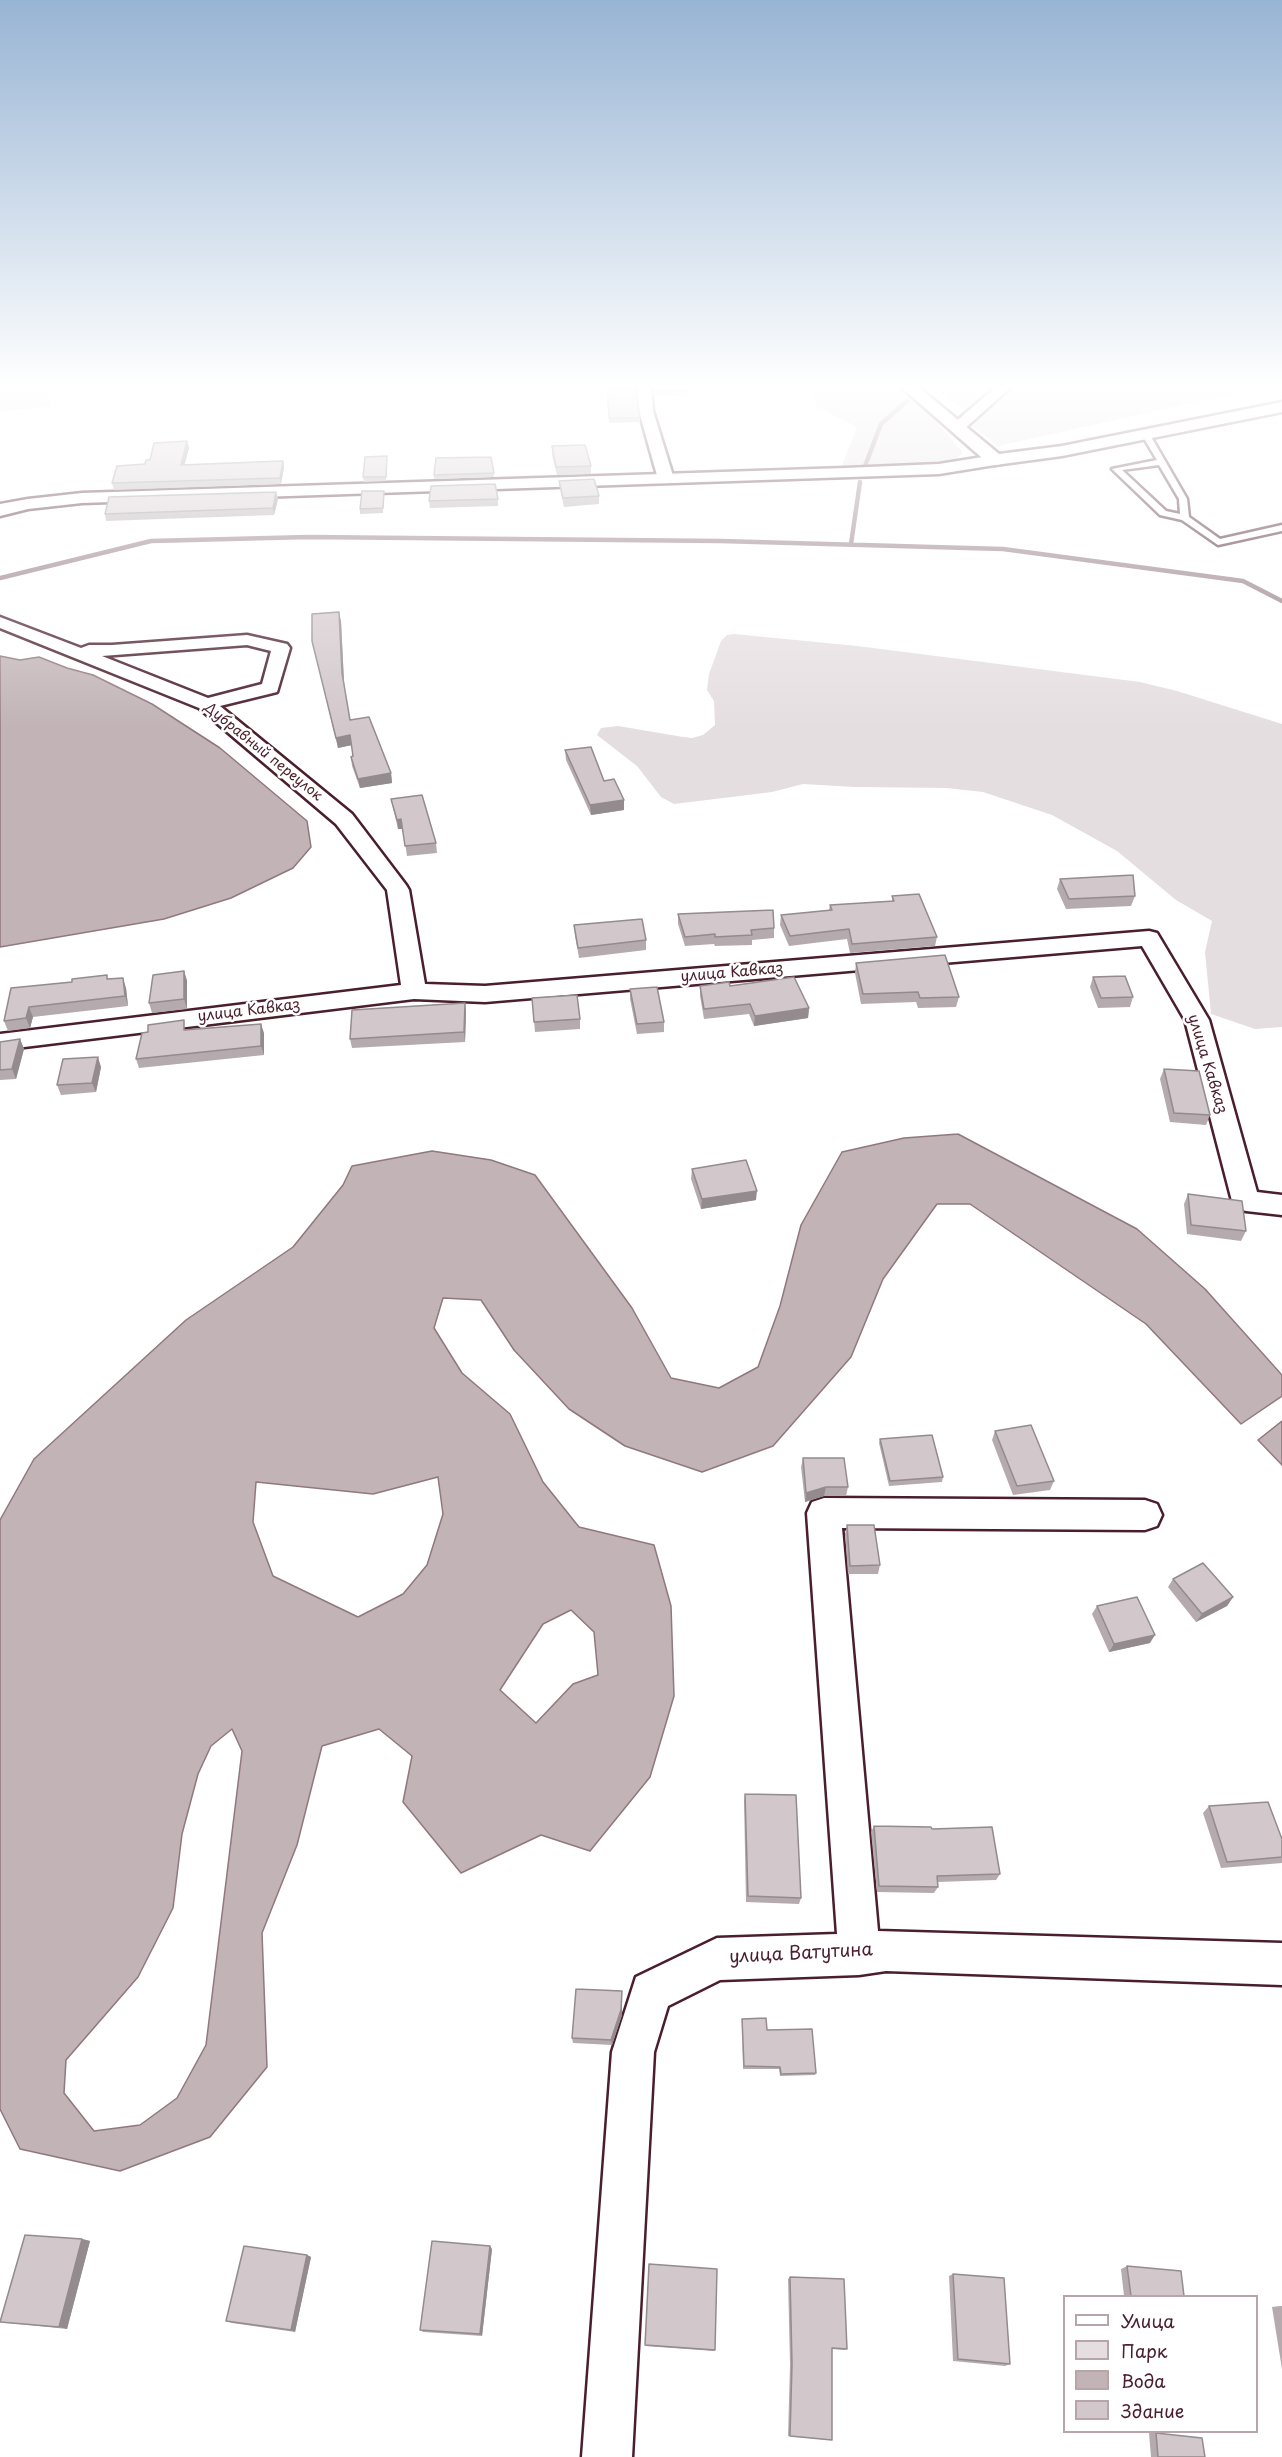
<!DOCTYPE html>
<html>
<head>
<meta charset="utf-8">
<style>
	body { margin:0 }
	#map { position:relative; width:1282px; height:2457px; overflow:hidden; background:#fff; font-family:"Playpen Sans",sans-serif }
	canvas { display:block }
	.legend { position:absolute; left:1063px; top:2295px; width:195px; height:138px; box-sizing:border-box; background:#fff; border:2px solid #b7a5aa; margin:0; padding:8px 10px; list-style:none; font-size:18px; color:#4a1f2b }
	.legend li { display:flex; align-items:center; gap:12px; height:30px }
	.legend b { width:30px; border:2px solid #b7a5aa }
</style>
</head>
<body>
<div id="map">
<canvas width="1282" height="2457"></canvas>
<ul class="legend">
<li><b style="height:8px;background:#fff"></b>Улица</li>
<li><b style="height:16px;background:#e5dee0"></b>Парк</li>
<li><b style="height:16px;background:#c1b3b6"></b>Вода</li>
<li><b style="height:16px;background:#d2c7cb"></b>Здание</li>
</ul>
</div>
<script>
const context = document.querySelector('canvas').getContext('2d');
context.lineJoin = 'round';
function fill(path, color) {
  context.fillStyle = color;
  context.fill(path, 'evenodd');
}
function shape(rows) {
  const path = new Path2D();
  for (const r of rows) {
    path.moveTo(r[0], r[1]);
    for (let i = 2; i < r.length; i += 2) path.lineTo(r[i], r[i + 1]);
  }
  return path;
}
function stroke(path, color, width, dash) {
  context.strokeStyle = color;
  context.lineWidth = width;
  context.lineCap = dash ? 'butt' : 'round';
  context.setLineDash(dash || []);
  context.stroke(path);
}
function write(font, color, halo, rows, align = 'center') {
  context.font = font + ' "Playpen Sans",sans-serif';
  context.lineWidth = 5;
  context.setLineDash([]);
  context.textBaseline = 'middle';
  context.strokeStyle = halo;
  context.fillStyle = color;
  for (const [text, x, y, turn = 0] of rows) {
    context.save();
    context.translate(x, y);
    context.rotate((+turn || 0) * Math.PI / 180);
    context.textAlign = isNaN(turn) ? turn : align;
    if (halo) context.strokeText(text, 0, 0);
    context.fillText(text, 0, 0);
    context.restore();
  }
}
fill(shape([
	[0,386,46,386,51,406,0,412],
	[811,386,896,386,932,417,963,453,952,463,841,468,857,427,817,407],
	[932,386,973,386,981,400,971,408,962,409],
	[1014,386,1256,386,1260,388,998,446,970,424],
	[734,634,857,646,1140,682,1177,691,1282,724,1282,1027,1255,1029,1211,1014,1205,952,1212,921,1176,900,1117,851,1052,815,983,792,946,788,854,787,803,784,772,792,674,804,661,797,637,766,597,735,601,728,618,726,683,737,692,738,703,735,715,725,714,701,707,690,709,674,721,641,727,635]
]), '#e5dee0');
const water = shape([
	[0,656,20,660,39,657,67,668,93,675,152,704,220,748,307,821,311,847,293,868,231,898,164,919,0,947,0,656],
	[958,1134,1137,1229,1205,1289,1282,1375,1282,1396,1241,1424,1146,1324,970,1204,937,1204,883,1279,851,1357,773,1446,702,1472,625,1446,569,1409,514,1350,481,1300,443,1298,434,1328,462,1373,510,1414,543,1482,579,1527,654,1545,671,1606,674,1696,650,1777,590,1851,541,1835,461,1873,403,1802,412,1756,379,1729,322,1746,297,1845,262,1933,267,2067,210,2137,120,2171,20,2149,0,2109,0,1520,34,1459,186,1320,293,1247,343,1185,352,1166,432,1151,491,1160,535,1175,632,1308,671,1378,719,1388,758,1367,780,1306,801,1225,842,1152,904,1138,958,1134],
	[438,1477,443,1514,427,1565,403,1594,358,1617,273,1576,253,1522,256,1482,373,1494,438,1477],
	[571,1610,594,1632,598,1675,573,1684,536,1723,500,1690,543,1624,571,1610],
	[232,1729,242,1751,206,2045,177,2098,140,2125,94,2131,64,2093,66,2060,138,1977,173,1908,182,1834,198,1774,211,1746,232,1729],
	[1282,1421,1282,1465,1258,1440,1282,1421]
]);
fill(water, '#c1b3b6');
stroke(water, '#91787e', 1.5);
stroke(shape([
	[865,466,881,424,907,401],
	[851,544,860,482],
	[0,578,151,541,308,537,721,541,1003,549,1243,581,1282,601]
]), '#91787e', 4.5);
const lane = shape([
	[1146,433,1150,435,1187,499,1189,517,1220,539,1282,525,1282,531,1218,545,1182,520,1160,515,1112,469,1157,460,1142,435,1146,433],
	[1159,465,1179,499,1180,514,1166,511,1122,470,1159,465]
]);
const street = shape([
	[637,386,651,386,653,411,674,479,671,482,661,482,658,479,639,411,637,386],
	[997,386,1012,386,962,431,952,431,950,428,952,425,997,386],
	[0,617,81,648,89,645,112,645,247,635,287,644,290,648,277,692,220,706,352,814,406,885,409,890,425,984,485,986,1149,931,1157,933,1209,1020,1257,1192,1282,1195,1282,1215,1246,1211,1236,1208,1232,1201,1185,1020,1142,946,485,1002,414,999,0,1050,0,1034,401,985,387,890,336,824,199,708,0,628,0,617],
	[247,645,271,651,262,684,208,698,102,656,247,645],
	[824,1498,1145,1500,1157,1504,1162,1515,1157,1526,1145,1530,842,1528,878,1931,1282,1943,1282,1985,886,1971,859,1975,720,1980,668,2006,654,2052,632,2457,582,2457,612,2052,636,1977,717,1938,837,1934,807,1513,812,1502,824,1498]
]);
const secondary = shape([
	[995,455,1001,456,1004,460,1001,464,939,474,82,503,28,509,0,516,0,504,28,499,82,493,845,468,939,464,995,455]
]);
const primary = shape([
	[900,386,917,386,999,454,1062,446,1282,402,1282,412,1062,456,995,465,989,464,900,386]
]);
stroke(lane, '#4a1f2b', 5);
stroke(street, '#4a1f2b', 5);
stroke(secondary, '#4a1f2b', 5);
stroke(primary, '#4a1f2b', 5);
fill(lane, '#fff');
fill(street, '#fff');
fill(secondary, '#fff');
fill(primary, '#fff');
fill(shape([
	[607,386,640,418,640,422,609,423],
	[653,386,687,386,688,395,654,396],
	[552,446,591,466,591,474,557,475,552,455],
	[189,448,184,465,283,461,284,467,281,484,114,490,112,483,145,464,150,460],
	[387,456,386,481,364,482,363,477],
	[491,457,494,477,434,479,434,475],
	[559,481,599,496,599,504,564,507,560,489],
	[384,491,383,513,360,514,360,509],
	[276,492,278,499,274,515,106,521,105,514],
	[498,499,498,506,430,508,429,501],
	[341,621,344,682,350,720,391,773,392,783,360,788,352,766,351,757,353,756,352,745,338,748,312,641],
	[565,750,604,781,624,800,624,810,591,815,566,760],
	[391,799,436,843,437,853,407,856,403,829,398,829],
	[1060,879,1135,896,1131,906,1066,909,1057,889],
	[892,896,937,937,935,946,850,953,847,939,789,946,780,925,781,915,829,910,830,905,892,901],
	[678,914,774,928,774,938,752,940,752,945,715,946,714,944,685,946,678,924],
	[574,925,646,940,646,950,579,958,575,935],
	[856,963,959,997,956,1007,918,1008,916,1002,861,1004,855,973],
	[184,971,187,981,187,1009,152,1013,149,1003],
	[1093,977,1133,997,1130,1007,1098,1008,1090,987],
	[109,979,126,988,128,1006,33,1017,30,1028,8,1031,4,1021,72,982],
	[700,986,730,986,809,1008,808,1018,754,1026,749,1014,704,1019,700,996],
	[630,989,664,1022,664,1032,637,1034,630,999],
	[532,998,580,1019,580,1029,535,1032],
	[465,1003,466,1013,465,1042,352,1048,350,1039],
	[187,1029,264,1033,264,1055,139,1068,136,1059],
	[20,1039,24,1049,16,1079,0,1080,0,1042],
	[101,1067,96,1092,61,1095,57,1085],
	[1164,1069,1210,1115,1206,1125,1170,1122,1160,1079],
	[692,1169,756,1200,701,1209,691,1179],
	[1188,1194,1246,1231,1241,1241,1187,1234,1184,1204],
	[995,1431,1054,1481,1050,1490,1013,1495,992,1440],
	[880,1439,943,1477,942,1482,889,1486,879,1443],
	[803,1458,848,1487,846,1496,824,1496,805,1502,801,1467],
	[847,1525,880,1565,878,1574,848,1574,845,1534],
	[1173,1579,1233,1597,1227,1606,1196,1622,1168,1587],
	[1097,1606,1150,1643,1109,1652,1092,1614],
	[745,1794,801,1898,799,1904,746,1902,744,1801],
	[1209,1806,1282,1839,1282,1863,1221,1868,1203,1813],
	[874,1826,932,1829,1000,1874,996,1880,937,1882,938,1887,934,1893,877,1892,871,1832],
	[622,1991,622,2015,612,2045,573,2043,572,2038],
	[742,2019,767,2030,816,2073,815,2075,780,2076,779,2069,743,2069],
	[82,2239,90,2241,67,2329,9,2323,0,2322],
	[492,2249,482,2336,423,2332,420,2330],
	[307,2255,311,2257,295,2332,232,2323,226,2321],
	[649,2264,715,2350,714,2351,645,2346],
	[1127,2266,1184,2296,1124,2296,1121,2269],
	[953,2274,1010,2364,1005,2366,953,2361,949,2276],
	[790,2277,847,2349,844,2350,832,2349,830,2440,788,2436,790,2365,788,2279],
	[1280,2306,1282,2306,1282,2369,1272,2307],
	[1149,2433,1156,2433,1205,2457,1151,2457]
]), '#b5abaf');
fill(shape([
	[187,441,189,448,183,471,181,465],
	[283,461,284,467,281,484,280,478],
	[276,492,278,499,274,515,273,508],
	[339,612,341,621,344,682,342,673],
	[350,735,352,745,338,748,336,738],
	[391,773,392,783,360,788,358,779],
	[624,800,624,810,591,815,590,805],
	[401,819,403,829,398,829,397,820],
	[184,971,187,981,187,1009,184,999],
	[123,978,126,988,128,1006,125,996],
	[465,1003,466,1013,465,1042,464,1032],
	[29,1007,33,1017,30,1028,26,1018],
	[809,1008,808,1018,754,1026,755,1016],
	[261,1024,264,1033,264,1055,261,1046],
	[20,1039,24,1049,16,1079,12,1069],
	[98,1057,101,1067,96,1092,92,1083],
	[757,1191,756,1200,701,1209,702,1199],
	[826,1487,824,1496,805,1502,806,1493],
	[1233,1597,1227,1606,1196,1622,1202,1614],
	[1155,1635,1150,1643,1109,1652,1114,1644],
	[622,1991,622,2015,612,2045,611,2040],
	[82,2239,90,2241,67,2329,59,2327],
	[490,2246,492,2249,482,2336,480,2334],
	[307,2255,311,2257,295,2332,291,2330]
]), '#938b8e');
const building = shape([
	[607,386,635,386,640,418,609,418,607,386],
	[653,386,687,386,688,391,654,392,653,386],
	[187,441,181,465,283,461,280,478,112,483,117,466,145,464,146,460,150,460,154,443,187,441],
	[585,445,591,466,556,467,552,446,585,445],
	[387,456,386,477,363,477,365,457,387,456],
	[491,457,494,473,434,475,436,458,491,457],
	[594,479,599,496,563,498,559,481,594,479],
	[495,484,498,499,429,501,431,486,495,484],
	[362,491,384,491,383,508,360,509,362,491],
	[276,492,273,508,105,514,109,497,276,492],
	[339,612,342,673,350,720,369,717,391,773,358,779,351,757,353,756,350,735,336,738,312,641,312,614,339,612],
	[591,747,604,781,614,779,624,800,590,805,565,750,591,747],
	[422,795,436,843,405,846,401,819,397,820,391,799,422,795],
	[1133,875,1135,896,1069,899,1060,879,1133,875],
	[919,894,937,937,852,944,849,929,790,936,781,915,832,910,830,905,894,901,892,896,919,894],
	[773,910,774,928,751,930,752,935,715,937,715,934,685,937,678,914,773,910],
	[642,919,646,940,578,948,574,925,642,919],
	[945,955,959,997,920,998,918,992,863,994,856,963,945,955],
	[184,971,184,999,149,1003,153,975,184,971],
	[107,975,107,979,123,978,125,996,29,1007,26,1018,4,1021,11,988,72,982,72,979,107,975],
	[1125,976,1133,997,1101,998,1093,977,1125,976],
	[794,977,809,1008,755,1016,750,1004,704,1009,700,986,729,982,730,986,794,977],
	[657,987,664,1022,637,1024,630,989,657,987],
	[577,995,580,1019,534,1022,532,998,577,995],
	[465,1003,464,1032,350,1039,352,1010,465,1003],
	[184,1020,184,1030,261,1024,261,1046,136,1059,142,1033,148,1032,148,1025,184,1020],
	[20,1039,12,1069,0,1070,0,1042,20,1039],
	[98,1057,92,1083,57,1085,63,1059,98,1057],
	[1164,1069,1199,1071,1210,1115,1174,1113,1164,1069],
	[746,1160,757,1191,702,1199,692,1169,746,1160],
	[1188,1194,1242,1201,1246,1231,1191,1225,1188,1194],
	[1031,1425,1054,1481,1017,1486,995,1431,1031,1425],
	[932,1435,943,1477,890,1481,880,1439,932,1435],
	[803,1458,844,1458,848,1487,826,1487,806,1493,803,1458],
	[847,1525,874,1525,880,1565,850,1566,847,1525],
	[1203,1563,1233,1597,1202,1614,1173,1579,1203,1563],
	[1137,1597,1155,1635,1114,1644,1097,1606,1137,1597],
	[745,1794,796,1795,801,1898,748,1896,745,1794],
	[1268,1802,1282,1839,1282,1857,1227,1862,1209,1806,1268,1802],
	[874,1826,931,1827,932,1829,992,1827,1000,1874,937,1876,938,1887,879,1886,874,1826],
	[576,1989,622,1991,621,2010,611,2040,572,2038,576,1989],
	[766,2018,767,2030,812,2029,816,2073,781,2074,780,2067,744,2066,742,2019,766,2018],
	[25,2235,82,2239,59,2327,0,2322,25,2235],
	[432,2241,490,2246,480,2334,420,2330,432,2241],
	[244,2246,307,2255,291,2330,226,2321,244,2246],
	[649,2264,717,2269,715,2350,645,2345,649,2264],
	[1127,2266,1181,2271,1184,2296,1131,2296,1127,2266],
	[953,2274,1004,2278,1010,2364,958,2359,953,2274],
	[790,2277,844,2279,847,2349,832,2348,832,2440,790,2436,792,2364,790,2277],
	[1156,2433,1202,2438,1205,2457,1158,2457,1156,2433]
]);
fill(building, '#d2c7cb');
stroke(building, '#938b8e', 1.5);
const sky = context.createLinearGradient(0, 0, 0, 730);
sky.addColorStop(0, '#98b4d4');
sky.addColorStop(0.53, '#fff');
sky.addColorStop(1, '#ffffff00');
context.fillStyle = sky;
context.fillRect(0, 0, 1282, 730);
write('14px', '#4a1f2b', '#fff', [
	["Дубравный переулок",263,752,39]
]);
write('15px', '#4a1f2b', '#fff', [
	["улица Кавказ",732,973,-5],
	["улица Кавказ",249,1011,-7],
	["улица Кавказ",1207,1064,73]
]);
write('18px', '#4a1f2b', '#fff', [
	["улица Ватутина",801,1954,-3]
]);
</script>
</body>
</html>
